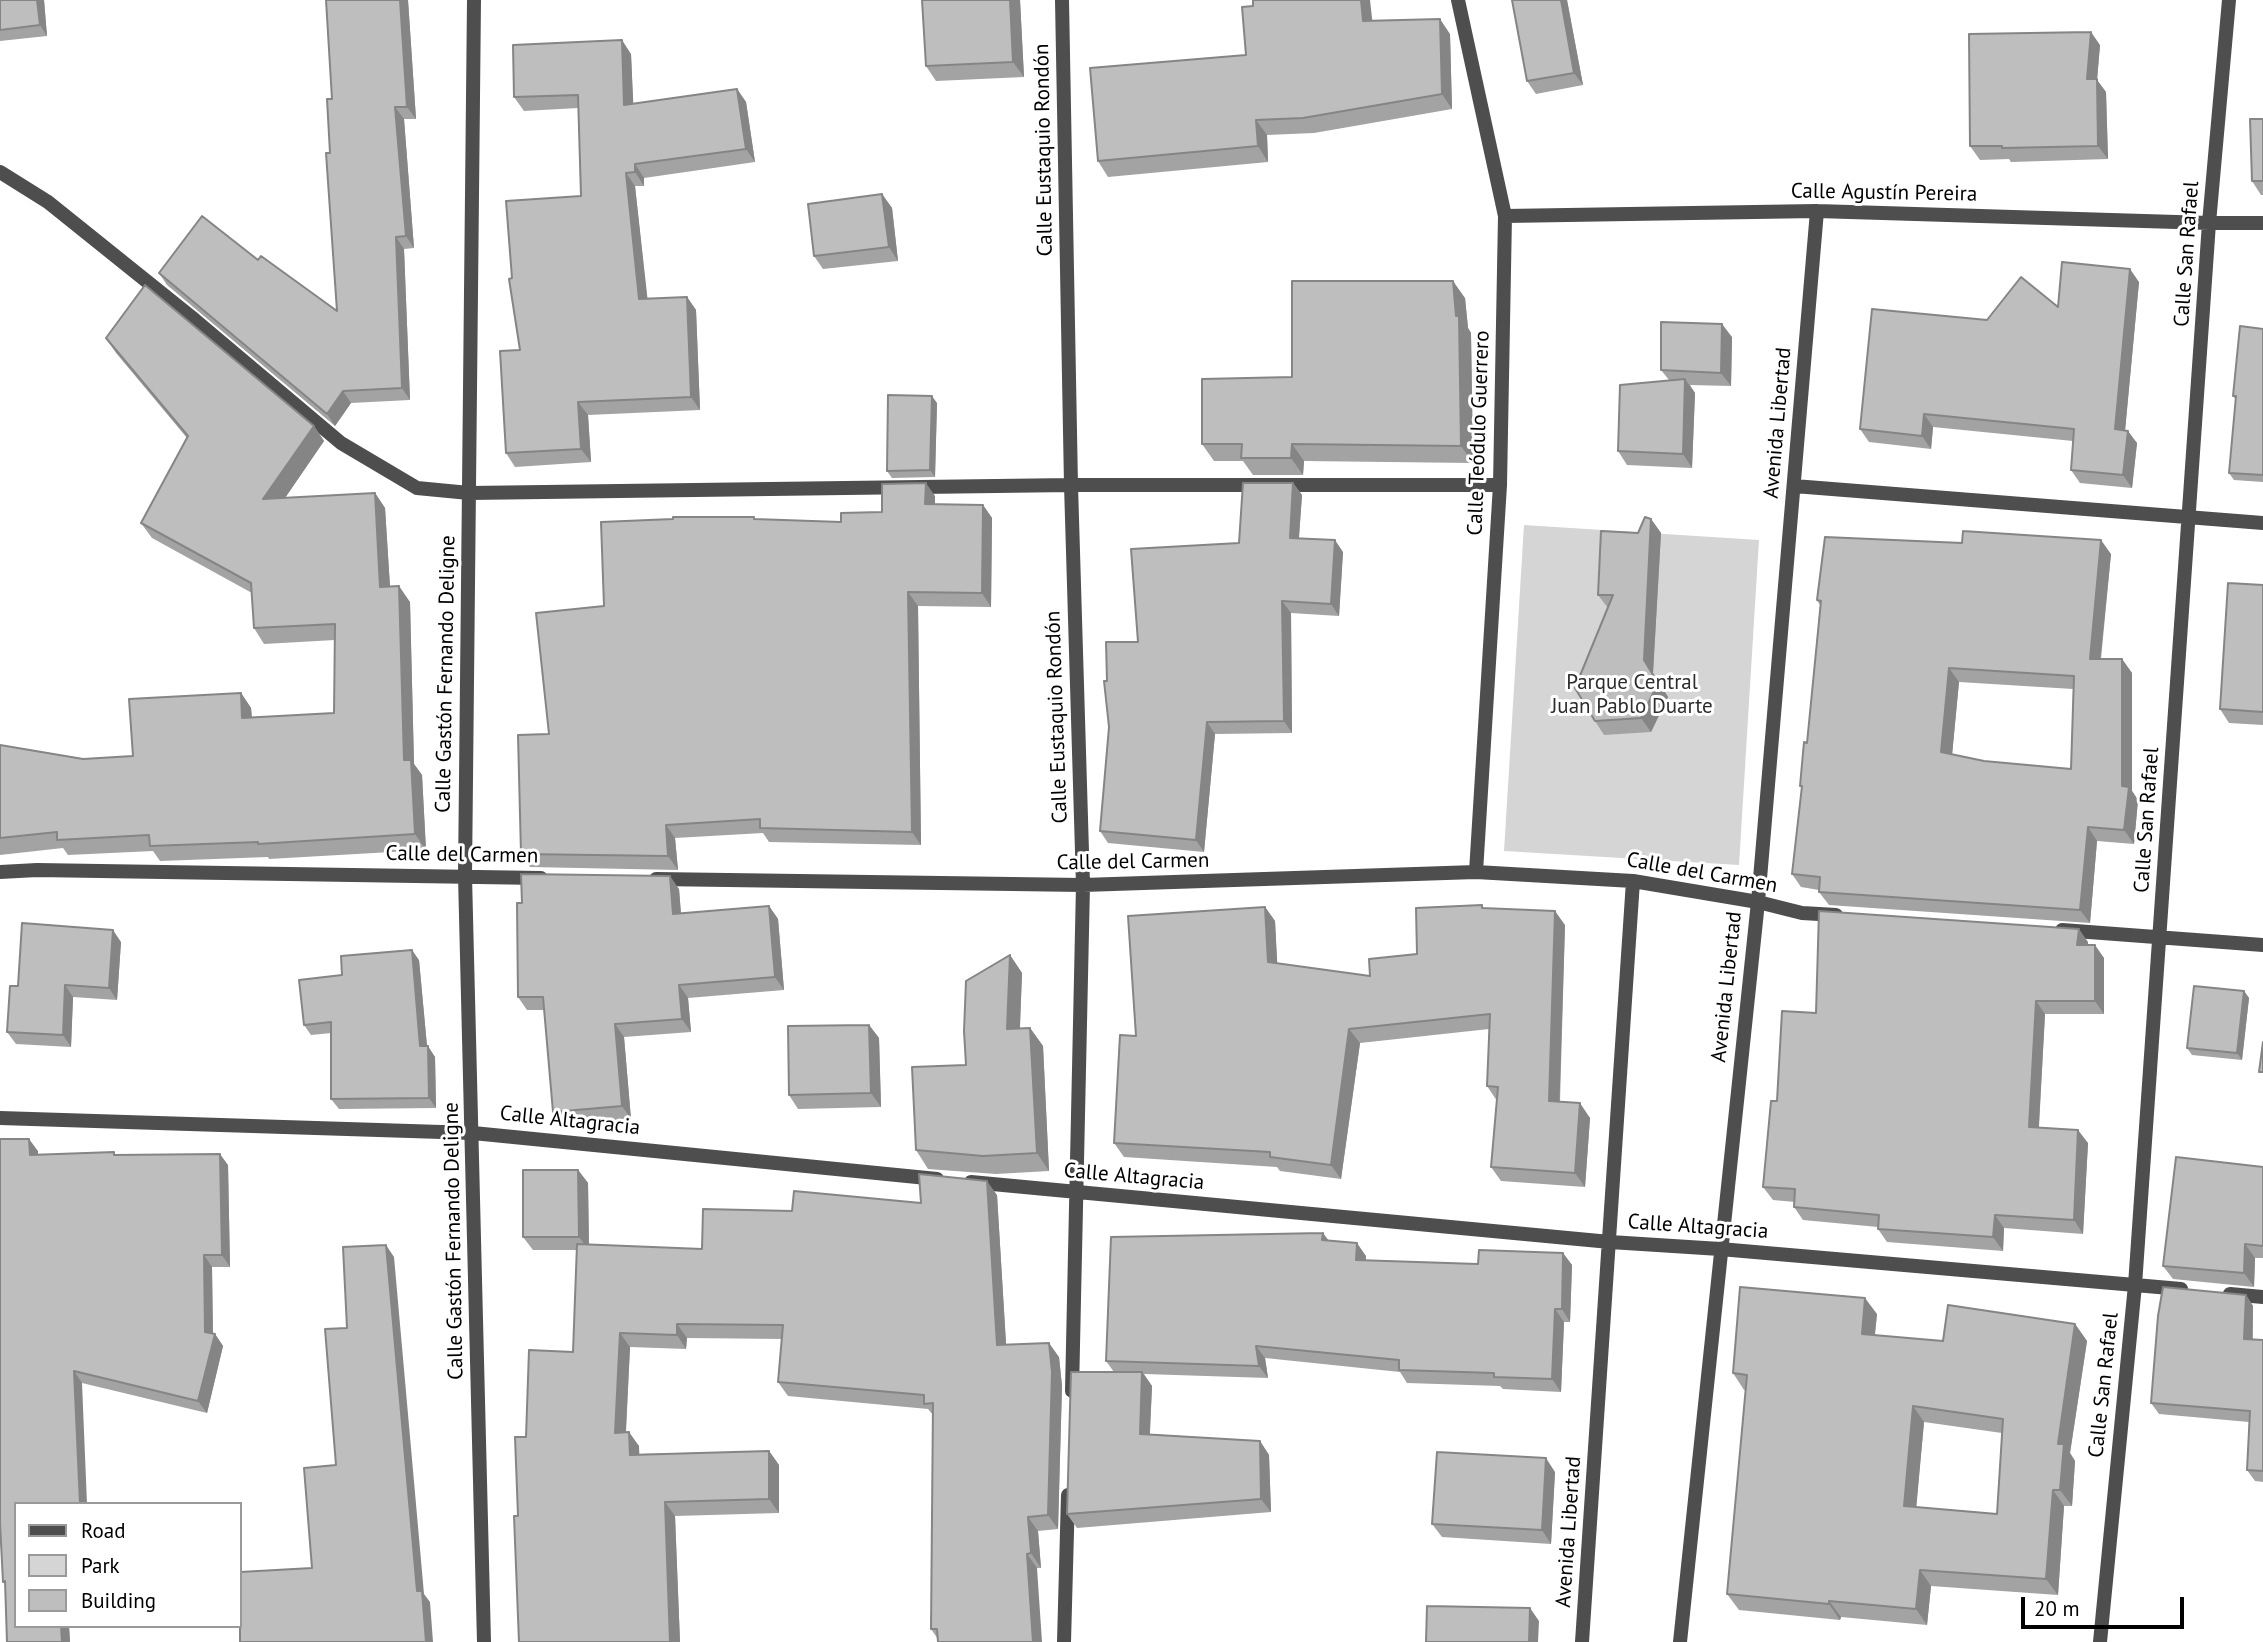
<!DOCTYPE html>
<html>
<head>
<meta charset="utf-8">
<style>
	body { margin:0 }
	#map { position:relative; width:2263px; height:1642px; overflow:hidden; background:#fff; font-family:"PT Sans",sans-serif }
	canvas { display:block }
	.legend { position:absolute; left:14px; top:1502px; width:228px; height:126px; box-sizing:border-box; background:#fff; border:2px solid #999; margin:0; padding:9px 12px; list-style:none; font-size:21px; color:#000 }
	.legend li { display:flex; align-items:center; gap:14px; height:35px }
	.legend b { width:35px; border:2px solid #999 }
	.scale { position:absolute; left:2021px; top:1597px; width:163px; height:32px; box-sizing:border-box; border:4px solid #000; border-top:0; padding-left:9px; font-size:21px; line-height:24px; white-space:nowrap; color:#000; -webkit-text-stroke:5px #fff; paint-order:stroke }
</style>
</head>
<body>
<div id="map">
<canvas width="2263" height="1642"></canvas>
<ul class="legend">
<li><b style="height:9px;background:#4e4e4e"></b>Road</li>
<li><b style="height:19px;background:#d5d5d5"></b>Park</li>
<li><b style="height:19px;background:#bebebe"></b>Building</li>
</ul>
<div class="scale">20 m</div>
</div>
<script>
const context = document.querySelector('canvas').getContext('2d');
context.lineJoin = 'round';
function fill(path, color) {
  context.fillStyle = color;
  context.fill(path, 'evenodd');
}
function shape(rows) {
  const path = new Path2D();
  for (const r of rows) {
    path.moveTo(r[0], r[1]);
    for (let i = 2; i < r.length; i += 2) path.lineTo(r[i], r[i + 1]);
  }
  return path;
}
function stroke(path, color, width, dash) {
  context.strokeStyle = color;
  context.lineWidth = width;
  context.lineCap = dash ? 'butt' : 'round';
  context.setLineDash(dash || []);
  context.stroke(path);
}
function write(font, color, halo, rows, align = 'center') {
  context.font = font + ' "PT Sans",sans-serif';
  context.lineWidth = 6;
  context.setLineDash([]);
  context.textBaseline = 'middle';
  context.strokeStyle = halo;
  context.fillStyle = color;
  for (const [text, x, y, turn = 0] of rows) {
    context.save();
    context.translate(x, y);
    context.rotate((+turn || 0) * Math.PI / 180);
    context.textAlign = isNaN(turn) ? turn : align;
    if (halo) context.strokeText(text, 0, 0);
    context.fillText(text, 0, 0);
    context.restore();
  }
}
fill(shape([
	[1524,525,1759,540,1739,865,1504,851]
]), '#d5d5d5');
stroke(shape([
	[474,0,465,876,484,1642],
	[1062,0,1071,485,1083,885,1072,1391],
	[1458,0,1505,216,1500,485,1476,872],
	[0,172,48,202,195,320,341,443,417,488,469,493,1071,485,1500,485],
	[1505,216,1817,211,2209,223,2263,223],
	[1794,486,2263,523],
	[0,872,37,870,541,878],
	[656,879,1083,885,1476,872,1633,881,1758,902,1802,913,1836,915],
	[2062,930,2263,945],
	[0,1118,473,1133,937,1179],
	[971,1182,1610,1242,1720,1249,2181,1289],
	[2230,1294,2263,1297],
	[1064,1642,1068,1495],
	[1582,1642,1633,881],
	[1680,1642,1758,902,1817,211],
	[2100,1642,2135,1285,2209,223,2229,0]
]), '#4e4e4e', 14);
fill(shape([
	[0,0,44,0,47,36,0,41],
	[326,0,408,0,416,119,404,119,414,248,404,249,410,400,351,403,335,426,167,285,159,273,258,260,337,311,330,153,332,99],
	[922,0,1020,0,1024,77,936,81,926,66],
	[1567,0,1583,85,1536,94,1527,81],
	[1253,6,1372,21,1450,34,1452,109,1314,133,1267,135,1268,162,1108,177,1098,161,1246,55],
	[2100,45,2097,80,2106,92,2108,159,2011,162,2009,159,1980,160,1970,146],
	[631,54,633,104,737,89,746,102,755,162,644,178,644,186,635,186,647,299,687,297,696,310,700,410,588,415,591,462,515,467,506,453,520,350,512,278,581,196,578,108,524,111,514,97],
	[2263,119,2263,195,2261,195,2252,181],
	[882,194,892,208,898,261,823,269,814,256],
	[2139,282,2125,430,2137,443,2132,488,2080,483,2071,470,2073,441,1933,427,1931,449,1869,442,1860,429,1987,320,2058,307],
	[1465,298,1468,328,1471,333,1473,463,1304,461,1303,475,1253,475,1243,461,1214,461,1202,444,1292,377],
	[2263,329,2263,482,2234,480,2229,473,2236,400,2233,396],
	[1732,337,1731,386,1690,385,1695,393,1692,468,1627,465,1618,451,1669,380,1661,370],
	[106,338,314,426,324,441,285,498,375,493,385,508,390,587,410,602,414,764,422,775,426,850,269,859,268,857,160,861,153,851,68,855,63,848,0,855,0,745,83,759,133,756,241,693,251,708,252,718,334,713,335,640,264,644,254,628,252,593,152,538,141,523,187,438,116,353],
	[937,403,935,477,892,478,887,471],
	[1293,483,1302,495,1299,538,1343,552,1339,616,1291,613,1292,733,1215,734,1204,852,1108,843,1100,831,1109,727,1107,681,1138,642,1239,543],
	[935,496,935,504,983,505,992,518,991,607,918,606,921,845,769,842,763,833,675,838,678,870,530,867,521,854,549,734,604,606,754,517,756,519,841,522,882,512],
	[1651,519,1661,533,1653,673,1668,697,1651,732,1604,735,1595,721,1608,608,1598,595,1638,533],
	[2111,554,2101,659,2122,659,2132,673,2132,791,2138,800,2134,844,2097,841,2090,923,1829,905,1819,892,1819,890,1801,887,1792,874,1802,789,1800,786,1807,743,1820,605,1817,600],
	[1959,682,2073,689,2071,769,1984,761,1952,755],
	[2263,585,2263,725,2229,723,2220,709],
	[679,889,681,914,769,906,778,919,784,990,688,998,691,1032,624,1037,631,1119,562,1125,553,1112,544,1010,527,1010,518,997,522,903],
	[1482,905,1484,908,1565,925,1560,1102,1590,1118,1585,1187,1501,1181,1491,1167,1497,1101,1487,1086,1489,1029,1360,1043,1341,1179,1280,1171,1277,1167,1124,1157,1114,1143,1136,1036,1265,907,1275,921,1277,964,1370,976,1417,954],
	[121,942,117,1000,73,997,71,1047,16,1044,7,1032,18,986],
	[2088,942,2088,945,2104,958,2104,1014,2045,1014,2039,1127,2088,1143,2083,1234,2004,1228,2003,1251,1887,1242,1878,1229,1878,1227,1803,1220,1794,1207,1795,1202,1773,1200,1763,1187,1777,1101,1816,1013],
	[1010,955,1022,973,1020,1028,1030,1028,1043,1046,1049,1171,996,1174,928,1169,916,1150,966,1065],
	[419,960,427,1046,435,1057,436,1108,339,1109,331,1099,331,1033,311,1035,304,1025,342,975],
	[2244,991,2249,998,2242,1060,2192,1055,2187,1048],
	[869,1025,879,1038,881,1107,798,1109,789,1095],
	[38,1151,38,1154,116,1155,228,1165,230,1267,212,1267,213,1333,215,1334,223,1346,207,1413,82,1383,16,1626,69,1626,70,1642,7,1642,5,1584,3,1582],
	[2263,1167,2263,1258,2255,1258,2254,1287,2173,1279,2163,1266],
	[578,1170,588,1183,589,1245,702,1249,792,1211,921,1203,997,1195,1006,1345,1059,1357,1062,1386,1058,1529,1038,1531,1041,1568,1037,1568,938,1639,931,1629,933,1415,928,1409,788,1396,778,1382,782,1339,687,1338,686,1349,630,1347,626,1432,639,1446,639,1454,769,1451,779,1465,779,1513,675,1516,680,1642,519,1642,518,1516,526,1437,573,1352,577,1250,533,1250,523,1237],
	[1328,1240,1366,1256,1366,1260,1478,1264,1563,1253,1572,1265,1570,1322,1564,1322,1561,1392,1503,1389,1500,1386,1407,1383,1400,1372,1265,1358,1268,1378,1144,1374,1152,1386,1150,1434,1260,1441,1269,1455,1271,1512,1077,1528,1067,1514,1114,1372,1106,1361],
	[2246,1295,2253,1306,2253,1339,2263,1340,2263,1482,2255,1481,2247,1470,2249,1422,2159,1414,2151,1403],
	[1877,1314,1875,1335,1943,1341,2075,1324,2087,1341,2070,1453,2075,1461,2072,1506,2064,1506,2058,1595,1931,1586,1927,1625,1841,1617,1840,1620,1739,1610,1727,1594,1746,1390,1744,1390,1733,1373],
	[1924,1422,2002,1433,1997,1514,1916,1507],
	[1555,1472,1551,1544,1442,1537,1432,1524]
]), '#a3a3a3');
fill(shape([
	[37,0,44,0,47,36,40,25],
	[400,0,408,0,416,119,407,107],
	[1010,0,1020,0,1024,77,1013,62],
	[1361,0,1370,0,1374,36,1363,21],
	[1561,0,1567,0,1583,85,1574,73],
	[1440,19,1450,34,1452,109,1442,94],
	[2091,32,2100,45,2097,80,2106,92,2108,159,2098,146,2087,79],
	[622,40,631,54,634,119,624,105],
	[737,89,746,102,755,162,746,149],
	[395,107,404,119,414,248,406,236],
	[1256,120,1267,135,1268,162,1258,146],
	[635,164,644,178,644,186,635,172],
	[626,173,635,186,649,312,639,299],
	[882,194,892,208,898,261,889,247],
	[396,237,404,249,410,400,402,388],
	[2130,269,2139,282,2124,442,2115,429],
	[1453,281,1465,298,1468,328,1471,333,1473,463,1461,446,1456,316],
	[687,297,696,310,700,410,691,397],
	[1722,324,1732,337,1731,386,1721,373],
	[1685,379,1695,393,1692,468,1683,454],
	[343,391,351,403,335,426,327,414],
	[932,396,937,403,935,477,930,470],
	[578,402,588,415,591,462,581,449],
	[1924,414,1933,427,1931,449,1922,436],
	[314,426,324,441,274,514,263,499],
	[2128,431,2137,443,2132,488,2123,475],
	[1292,444,1304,461,1303,475,1291,458],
	[926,483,935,496,935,517,925,504],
	[1293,483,1302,495,1298,549,1290,538],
	[375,493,385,508,391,602,380,587],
	[983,505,992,518,991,607,982,593],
	[1651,519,1661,533,1653,673,1668,697,1651,732,1641,718],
	[1335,540,1343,552,1339,616,1331,604],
	[2101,540,2111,554,2099,672,2090,659],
	[399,586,410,602,414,764,422,775,426,850,415,834,404,760],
	[908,592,918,606,921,845,912,832],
	[1282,601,1291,613,1292,733,1284,721],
	[2122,659,2132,673,2132,791,2138,800,2134,844,2124,830,2122,786],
	[1949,668,1959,682,1951,766,1941,752],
	[241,693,251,708,253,733,242,718],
	[1207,722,1215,734,1204,852,1196,840],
	[666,825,675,838,678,870,668,856],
	[2088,827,2097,841,2090,923,2080,910],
	[670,876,679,889,682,927,673,914],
	[769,906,778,919,784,990,775,977],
	[1265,907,1275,921,1278,977,1268,962],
	[1555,911,1565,925,1559,1115,1549,1101],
	[2079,929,2088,942,2086,958,2077,945],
	[113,930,121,942,117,1000,109,988],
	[2095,945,2104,958,2104,1014,2095,1001],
	[412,950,419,960,428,1057,420,1046],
	[1010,955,1022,973,1019,1047,1007,1029],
	[65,985,73,997,71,1047,63,1035],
	[679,985,688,998,691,1032,682,1019],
	[2244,991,2249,998,2242,1060,2237,1053],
	[2036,1001,2045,1014,2038,1140,2029,1127],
	[615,1024,624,1037,631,1119,622,1106],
	[869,1025,879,1038,881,1107,871,1093],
	[1030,1028,1043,1046,1049,1171,1037,1153],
	[1349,1029,1360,1043,1341,1179,1331,1165],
	[428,1046,435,1057,436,1108,429,1098],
	[1580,1103,1590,1118,1585,1187,1575,1173],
	[2078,1130,2088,1143,2083,1234,2074,1220],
	[29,1139,38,1151,38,1166,30,1155],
	[220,1154,228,1165,230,1267,222,1255],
	[578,1170,588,1183,589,1250,579,1237],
	[987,1181,997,1195,1007,1359,997,1345],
	[1995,1215,2004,1228,2003,1251,1993,1237],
	[1323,1233,1332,1245,1322,1240],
	[1357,1243,1366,1256,1365,1273,1356,1260],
	[2245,1244,2255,1258,2254,1287,2244,1273],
	[386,1245,394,1257,424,1594,430,1602,433,1642,426,1642,417,1591],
	[1563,1253,1572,1265,1570,1322,1562,1309],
	[204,1255,212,1267,213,1342,215,1334,223,1346,207,1413,198,1401,205,1332],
	[2246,1295,2253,1306,2252,1350,2244,1339],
	[1865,1298,1877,1314,1873,1350,1862,1334],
	[1555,1309,1564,1322,1561,1392,1552,1379],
	[677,1324,687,1338,686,1349,677,1335],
	[2075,1324,2087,1341,2070,1453,2075,1461,2072,1506,2060,1490,2058,1444],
	[620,1333,630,1347,625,1447,615,1433],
	[1049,1343,1059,1357,1062,1386,1058,1529,1048,1515],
	[1256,1346,1265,1358,1268,1378,1259,1366],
	[74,1371,82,1383,87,1504,80,1504],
	[1142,1372,1152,1386,1149,1447,1140,1434],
	[1913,1406,1924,1422,1915,1522,1904,1506],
	[629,1432,639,1446,640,1469,630,1455],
	[1260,1441,1269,1455,1271,1512,1261,1499],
	[769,1451,779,1465,779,1513,769,1499],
	[1546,1458,1555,1472,1551,1544,1542,1530],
	[2053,1490,2064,1506,2058,1595,2046,1579],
	[665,1502,675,1516,680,1642,670,1642],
	[1028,1517,1038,1531,1041,1568,1031,1553],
	[1027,1554,1037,1568,1042,1642,1033,1642],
	[1920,1570,1931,1586,1927,1625,1916,1609],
	[1829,1601,1841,1617,1840,1620,1829,1604],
	[1530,1608,1539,1621,1538,1642,1529,1642],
	[61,1626,69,1626,70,1642,62,1642]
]), '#858585');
const building = shape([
	[0,0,37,0,40,25,0,30,0,0],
	[326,0,400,0,407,107,395,107,406,236,396,237,402,388,343,391,327,414,159,273,202,216,258,260,261,256,337,311,326,153,330,153,327,99,332,99,326,0],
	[922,0,1010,0,1013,62,926,66,922,0],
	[1253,0,1361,0,1363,21,1440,19,1442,94,1303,118,1256,120,1258,146,1098,161,1090,68,1246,55,1242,7,1253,6,1253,0],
	[1512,0,1561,0,1574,73,1527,81,1512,0],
	[2091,32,2087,79,2097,79,2098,146,2002,148,2002,146,1970,146,1969,34,2091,32],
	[622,40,624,105,737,89,746,149,635,164,635,172,626,173,639,299,687,297,691,397,578,402,581,449,506,453,500,351,520,350,509,279,512,278,506,201,581,196,578,95,514,97,513,45,622,40],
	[2250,119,2263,119,2263,181,2252,181,2250,119],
	[882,194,889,247,814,256,808,204,882,194],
	[2062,262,2130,269,2115,429,2128,431,2123,475,2071,470,2074,429,1924,414,1922,436,1860,429,1872,309,1987,320,2021,277,2058,307,2062,262],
	[1292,281,1453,281,1456,316,1459,316,1461,446,1292,444,1291,458,1241,458,1242,444,1202,444,1202,379,1292,377,1292,281],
	[145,285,314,426,263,499,375,493,380,587,399,586,404,760,411,760,415,834,258,844,258,842,150,846,149,835,57,840,57,832,0,838,0,745,83,759,133,756,129,699,241,693,242,718,334,713,335,624,254,628,251,583,141,523,188,436,106,338,145,285],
	[1661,322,1722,324,1721,373,1661,370,1661,322],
	[2240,326,2263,329,2263,475,2229,473,2236,396,2233,396,2240,326],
	[1685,379,1683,454,1618,451,1620,385,1685,379],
	[888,395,932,396,930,470,887,471,888,395],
	[926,483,925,504,983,505,982,593,908,592,912,832,760,828,760,819,666,825,668,856,521,854,518,735,549,734,536,613,604,606,601,522,673,519,673,517,754,517,754,519,841,522,841,513,882,512,882,484,926,483],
	[1243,483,1293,483,1290,538,1335,540,1331,604,1282,601,1284,721,1207,722,1196,840,1100,831,1109,727,1104,681,1107,681,1106,642,1138,642,1131,549,1239,543,1243,483],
	[1645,517,1651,519,1644,660,1658,683,1641,718,1595,721,1575,688,1613,595,1598,595,1601,531,1638,533,1645,517],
	[1963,531,2101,540,2090,659,2122,659,2122,786,2129,787,2124,830,2088,827,2080,910,1819,892,1820,877,1792,874,1802,786,1800,786,1804,742,1807,743,1821,601,1817,600,1825,537,1962,543,1963,531],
	[1949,668,2074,676,2071,769,1984,761,1941,752,1949,668],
	[2228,583,2263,585,2263,712,2220,709,2228,583],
	[521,874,670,876,673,914,769,906,775,977,679,985,682,1019,615,1024,622,1106,553,1112,543,997,518,997,517,903,522,903,521,874],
	[1482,905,1482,908,1555,911,1549,1101,1580,1103,1575,1173,1491,1167,1498,1087,1487,1086,1490,1014,1349,1029,1331,1165,1270,1157,1270,1152,1114,1143,1120,1035,1136,1036,1128,916,1265,907,1268,962,1370,976,1369,959,1417,954,1416,908,1482,905],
	[1819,911,2079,929,2077,945,2095,945,2095,1001,2036,1001,2029,1127,2078,1130,2074,1220,1995,1215,1993,1237,1878,1229,1879,1215,1794,1207,1795,1189,1763,1187,1771,1101,1777,1101,1782,1011,1816,1013,1819,911],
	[22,923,113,930,109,988,65,985,63,1035,7,1032,10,986,18,986,22,923],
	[412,950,420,1046,428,1046,429,1098,331,1099,331,1022,304,1025,299,980,342,975,341,956,412,950],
	[1010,955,1007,1029,1030,1028,1037,1153,983,1156,916,1150,912,1067,966,1065,964,1031,966,981,1010,955],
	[2194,986,2244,991,2237,1053,2187,1048,2194,986],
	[869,1025,871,1093,789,1095,788,1026,869,1025],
	[2263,1042,2263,1072,2259,1072,2263,1042],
	[0,1139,29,1139,30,1155,114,1152,114,1155,220,1154,222,1255,204,1255,205,1332,215,1334,198,1401,74,1371,80,1504,16,1504,16,1626,61,1626,62,1642,7,1642,5,1581,3,1582,0,1523,0,1139],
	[2176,1157,2263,1167,2263,1246,2245,1244,2244,1273,2163,1266,2176,1157],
	[523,1170,578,1170,579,1237,523,1237,523,1170],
	[919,1174,987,1181,997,1345,1049,1343,1052,1372,1048,1515,1028,1517,1031,1553,1027,1554,1033,1642,938,1642,937,1629,931,1629,933,1403,924,1404,924,1395,778,1382,783,1325,677,1324,677,1335,620,1333,615,1433,629,1432,630,1455,769,1451,769,1499,665,1502,670,1642,519,1642,514,1516,518,1516,515,1437,526,1437,529,1350,573,1352,577,1244,702,1249,703,1209,792,1211,794,1191,921,1203,919,1174],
	[1323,1233,1322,1240,1357,1243,1356,1260,1478,1264,1479,1250,1563,1253,1562,1309,1555,1309,1552,1379,1494,1377,1494,1373,1399,1370,1399,1360,1256,1346,1259,1366,1106,1361,1111,1237,1323,1233],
	[386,1245,417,1591,422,1591,426,1642,240,1642,240,1572,312,1568,304,1468,336,1465,325,1329,347,1328,343,1247,386,1245],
	[1740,1287,1865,1298,1862,1334,1943,1341,1948,1305,2075,1324,2058,1444,2064,1444,2060,1490,2053,1490,2046,1579,1920,1570,1916,1609,1829,1601,1829,1604,1727,1594,1747,1375,1733,1373,1740,1287],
	[1913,1406,2003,1419,1997,1514,1904,1506,1913,1406],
	[2163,1287,2246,1295,2244,1339,2263,1340,2263,1471,2247,1470,2250,1411,2151,1403,2158,1316,2163,1287],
	[1071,1372,1142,1372,1140,1434,1260,1441,1261,1499,1067,1514,1071,1372],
	[1437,1452,1546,1458,1542,1530,1432,1524,1437,1452],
	[1427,1606,1530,1608,1529,1642,1426,1642,1427,1606]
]);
fill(building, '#bebebe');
stroke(building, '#858585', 2);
write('21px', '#000', '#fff', [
	["Calle Eustaquio Rondón",1044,150,-91],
	["Calle Agustín Pereira",1884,193,1],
	["Calle San Rafael",2187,254,-86],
	["Avenida Libertad",1778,423,-85],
	["Calle Teódulo Guerrero",1479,433,-88],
	["Calle Gastón Fernando Deligne",446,674,-89],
	["Calle Eustaquio Rondón",1057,717,-92],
	["Calle San Rafael",2147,820,-86],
	["Calle del Carmen",462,855,1],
	["Calle del Carmen",1133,862,-1],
	["Calle del Carmen",1702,873,10],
	["Avenida Libertad",1727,987,-84],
	["Calle Altagracia",570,1121,6],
	["Calle Altagracia",1134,1177,5],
	["Calle Altagracia",1698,1227,4],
	["Calle Gastón Fernando Deligne",454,1241,-91],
	["Calle San Rafael",2104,1385,-84],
	["Avenida Libertad",1569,1532,-86]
]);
write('21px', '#2c2c2c', '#fff', [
	["Parque Central",1632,683],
	["Juan Pablo Duarte",1632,707]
]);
</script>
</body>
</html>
